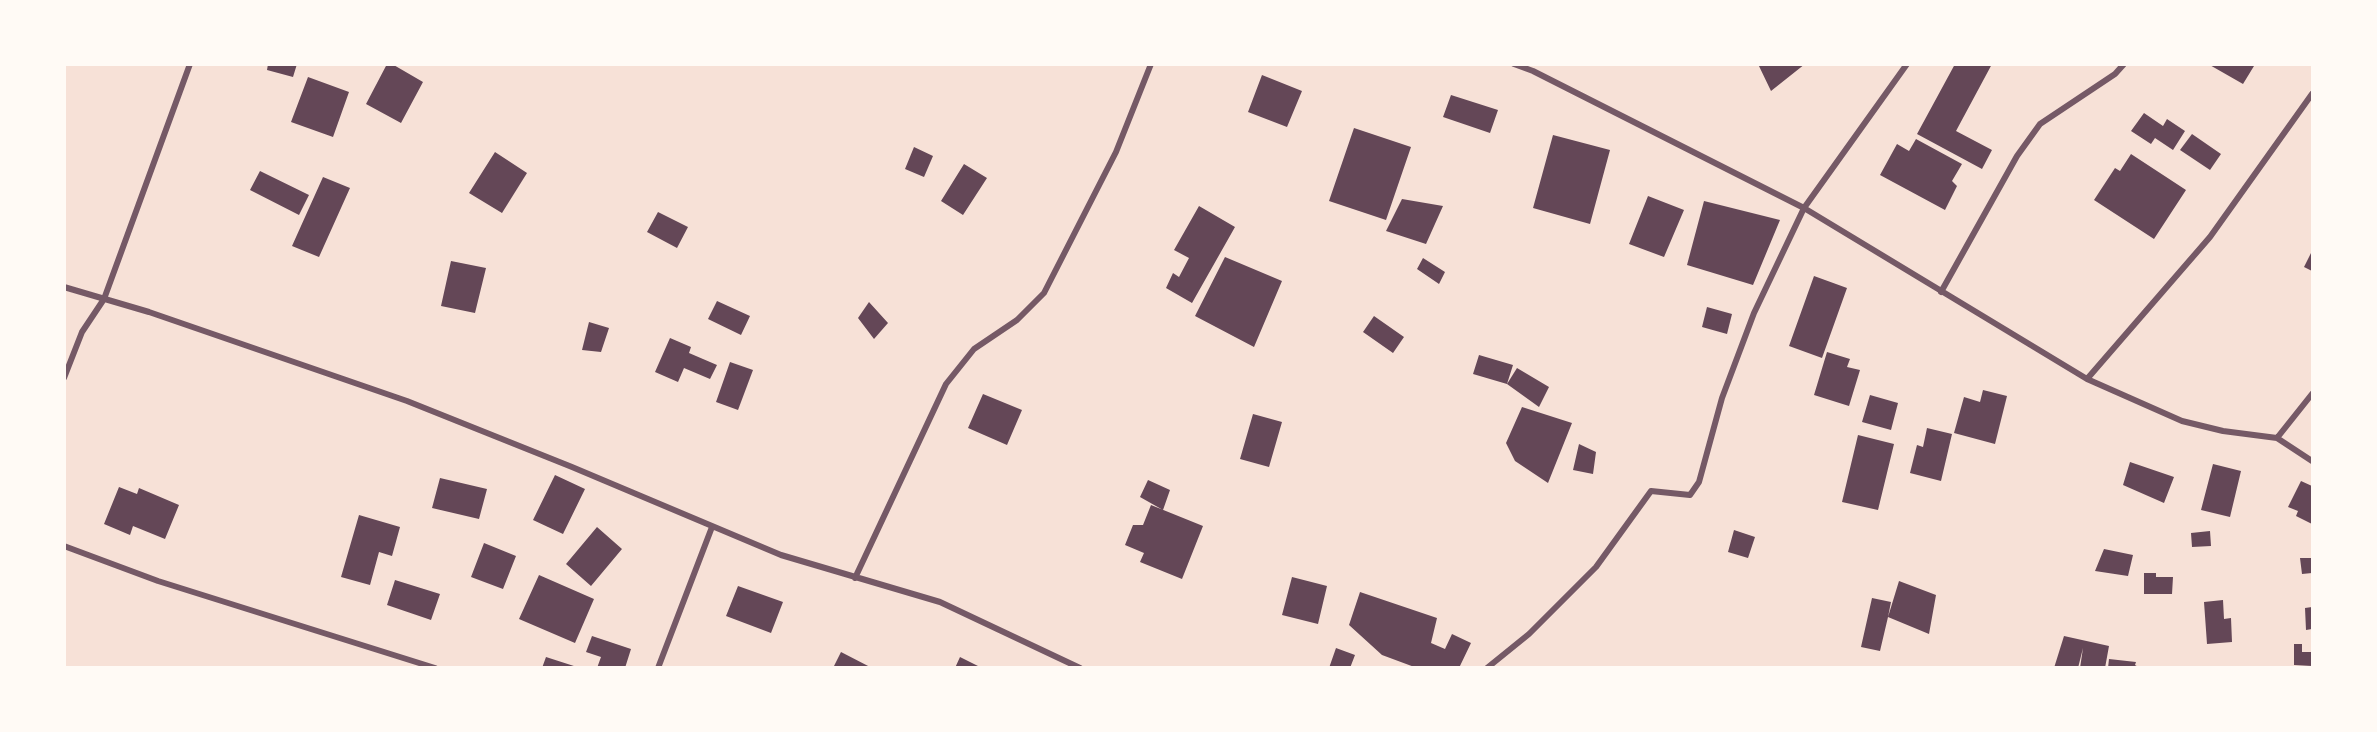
<!DOCTYPE html>
<html>
<head>
<meta charset="utf-8">
<style>
	body { margin:0 }
	#map { position:relative; width:2377px; height:732px; overflow:hidden; background:#f7e1d7; font-family:Raleway,sans-serif }
	canvas { display:block }
	.frame { position:absolute; inset:0; border:66px solid #fffaf5; pointer-events:none }
</style>
</head>
<body>
<div id="map">
<canvas width="2377" height="732"></canvas>
<div class="frame"></div>
</div>
<script>
const context = document.querySelector('canvas').getContext('2d');
context.lineJoin = 'round';
function fill(path, color) {
  context.fillStyle = color;
  context.fill(path, 'evenodd');
}
function shape(rows) {
  const path = new Path2D();
  for (const r of rows) {
    path.moveTo(r[0], r[1]);
    for (let i = 2; i < r.length; i += 2) path.lineTo(r[i], r[i + 1]);
  }
  return path;
}
function stroke(path, color, width, dash) {
  context.strokeStyle = color;
  context.lineWidth = width;
  context.lineCap = dash ? 'butt' : 'round';
  context.setLineDash(dash || []);
  context.stroke(path);
}
fill(shape([
	[268,64,297,64,293,77,267,70],
	[387,64,392,64,423,82,401,123,366,104],
	[1758,64,1805,64,1771,91],
	[1955,64,1992,64,1956,131,1992,150,1982,169,1917,134],
	[2208,64,2251,64,2254,66,2243,84],
	[1262,75,1302,91,1287,127,1248,112],
	[308,77,349,92,333,137,291,122],
	[1451,95,1498,110,1490,133,1443,117],
	[2144,113,2163,126,2167,119,2185,131,2173,150,2155,138,2151,144,2131,131],
	[1354,128,1411,147,1386,220,1329,201],
	[2192,134,2221,154,2210,170,2180,150],
	[1553,135,1610,150,1590,224,1533,208],
	[1916,139,1962,164,1952,181,1957,186,1945,210,1880,175,1897,144,1909,151],
	[914,147,933,156,924,177,905,169],
	[495,152,527,173,502,213,469,193],
	[2131,154,2186,190,2154,239,2094,200,2115,168,2120,171],
	[964,164,987,178,963,215,941,201],
	[260,171,309,195,299,215,250,190],
	[323,177,350,188,319,257,292,246],
	[1648,196,1684,210,1664,257,1629,244],
	[1402,199,1443,206,1426,244,1386,231],
	[1704,201,1780,220,1753,285,1687,265],
	[1199,206,1235,227,1192,303,1166,288,1173,273,1179,277,1189,258,1174,250],
	[658,212,688,227,677,248,647,232],
	[2312,251,2312,271,2304,267],
	[1225,257,1282,281,1254,347,1195,316],
	[1423,258,1445,272,1439,284,1417,269],
	[451,261,486,268,475,313,441,306],
	[1814,276,1847,288,1822,358,1789,346],
	[717,301,750,316,741,335,708,319],
	[869,302,888,323,874,339,858,318],
	[1707,307,1732,314,1727,334,1702,327],
	[1374,316,1404,337,1393,353,1363,332],
	[589,322,609,328,601,352,582,350],
	[670,338,691,347,689,353,717,365,710,379,684,368,678,382,655,372],
	[1827,352,1850,359,1847,367,1860,370,1849,406,1814,395],
	[1479,355,1513,365,1507,384,1517,368,1549,387,1539,407,1507,384,1473,374],
	[730,362,753,370,738,410,716,402],
	[1983,390,2007,396,1995,444,1954,433,1964,397,1980,402],
	[983,394,1022,410,1007,445,968,428],
	[1870,395,1898,403,1891,430,1862,422],
	[1522,407,1572,423,1548,483,1515,461,1506,443],
	[1253,414,1282,422,1269,467,1240,459],
	[1927,428,1952,434,1941,481,1910,473,1917,445,1923,447],
	[1858,435,1894,444,1878,510,1842,502],
	[1579,444,1596,452,1593,474,1573,470],
	[2130,462,2174,477,2164,503,2123,485],
	[2213,464,2241,471,2230,517,2201,510],
	[555,475,585,489,563,534,533,520],
	[440,478,487,489,479,519,432,508],
	[1148,480,1170,490,1163,510,1140,497],
	[2301,481,2312,486,2312,524,2296,516,2298,511,2288,507],
	[119,487,137,494,139,488,179,505,165,539,133,526,130,535,104,524],
	[1151,505,1203,526,1182,579,1140,562,1144,553,1125,545,1133,525,1143,525],
	[359,515,400,527,392,556,379,552,370,585,341,577],
	[597,527,622,549,591,586,566,564],
	[1734,530,1755,537,1748,558,1728,552],
	[2210,531,2211,546,2192,547,2191,533],
	[484,543,516,556,503,589,471,577],
	[2104,549,2133,555,2128,576,2095,571],
	[2300,558,2311,558,2312,573,2302,574],
	[2144,573,2156,573,2156,577,2173,577,2172,594,2144,594],
	[539,575,594,599,575,643,519,619],
	[1292,577,1327,586,1318,624,1282,615],
	[395,580,440,594,431,620,387,605],
	[1899,581,1936,595,1929,634,1888,617,1880,651,1861,647,1872,598,1891,602,1888,617],
	[738,586,783,602,771,633,726,616],
	[1360,592,1437,618,1431,643,1445,649,1452,634,1471,643,1459,668,1417,668,1382,655,1349,625],
	[2223,600,2224,619,2231,618,2232,642,2207,644,2204,602],
	[2312,607,2312,629,2306,630,2305,608],
	[592,636,631,649,625,668,597,668,601,657,586,652],
	[2064,636,2109,646,2105,668,2080,668,2083,648,2078,668,2054,668],
	[2294,644,2302,644,2302,652,2312,652,2312,666,2294,665],
	[1336,648,1355,655,1350,668,1329,668],
	[841,652,872,668,833,668],
	[546,657,577,667,577,668,542,668],
	[960,657,982,668,955,668],
	[2109,659,2136,662,2135,665,2140,668,2108,668]
]), '#644757');
stroke(shape([
	[1514,64,1533,71,1804,208,2087,379,2182,421,2223,431,2277,438,2312,461],
	[64,287,149,312,407,401,572,467,781,555,940,602,1080,668],
	[1941,292,2017,156,2040,124,2115,74,2124,64],
	[64,378,82,332,104,299,190,64],
	[2087,379,2210,237,2312,94],
	[2277,438,2312,394],
	[64,546,158,581,435,668],
	[855,578,946,384,974,349,1017,320,1044,293,1116,152,1151,64],
	[658,668,712,527],
	[1487,668,1529,634,1596,567,1651,491,1690,495,1699,482,1722,398,1754,313,1804,208,1907,64]
]), '#755966', 6);
</script>
</body>
</html>
